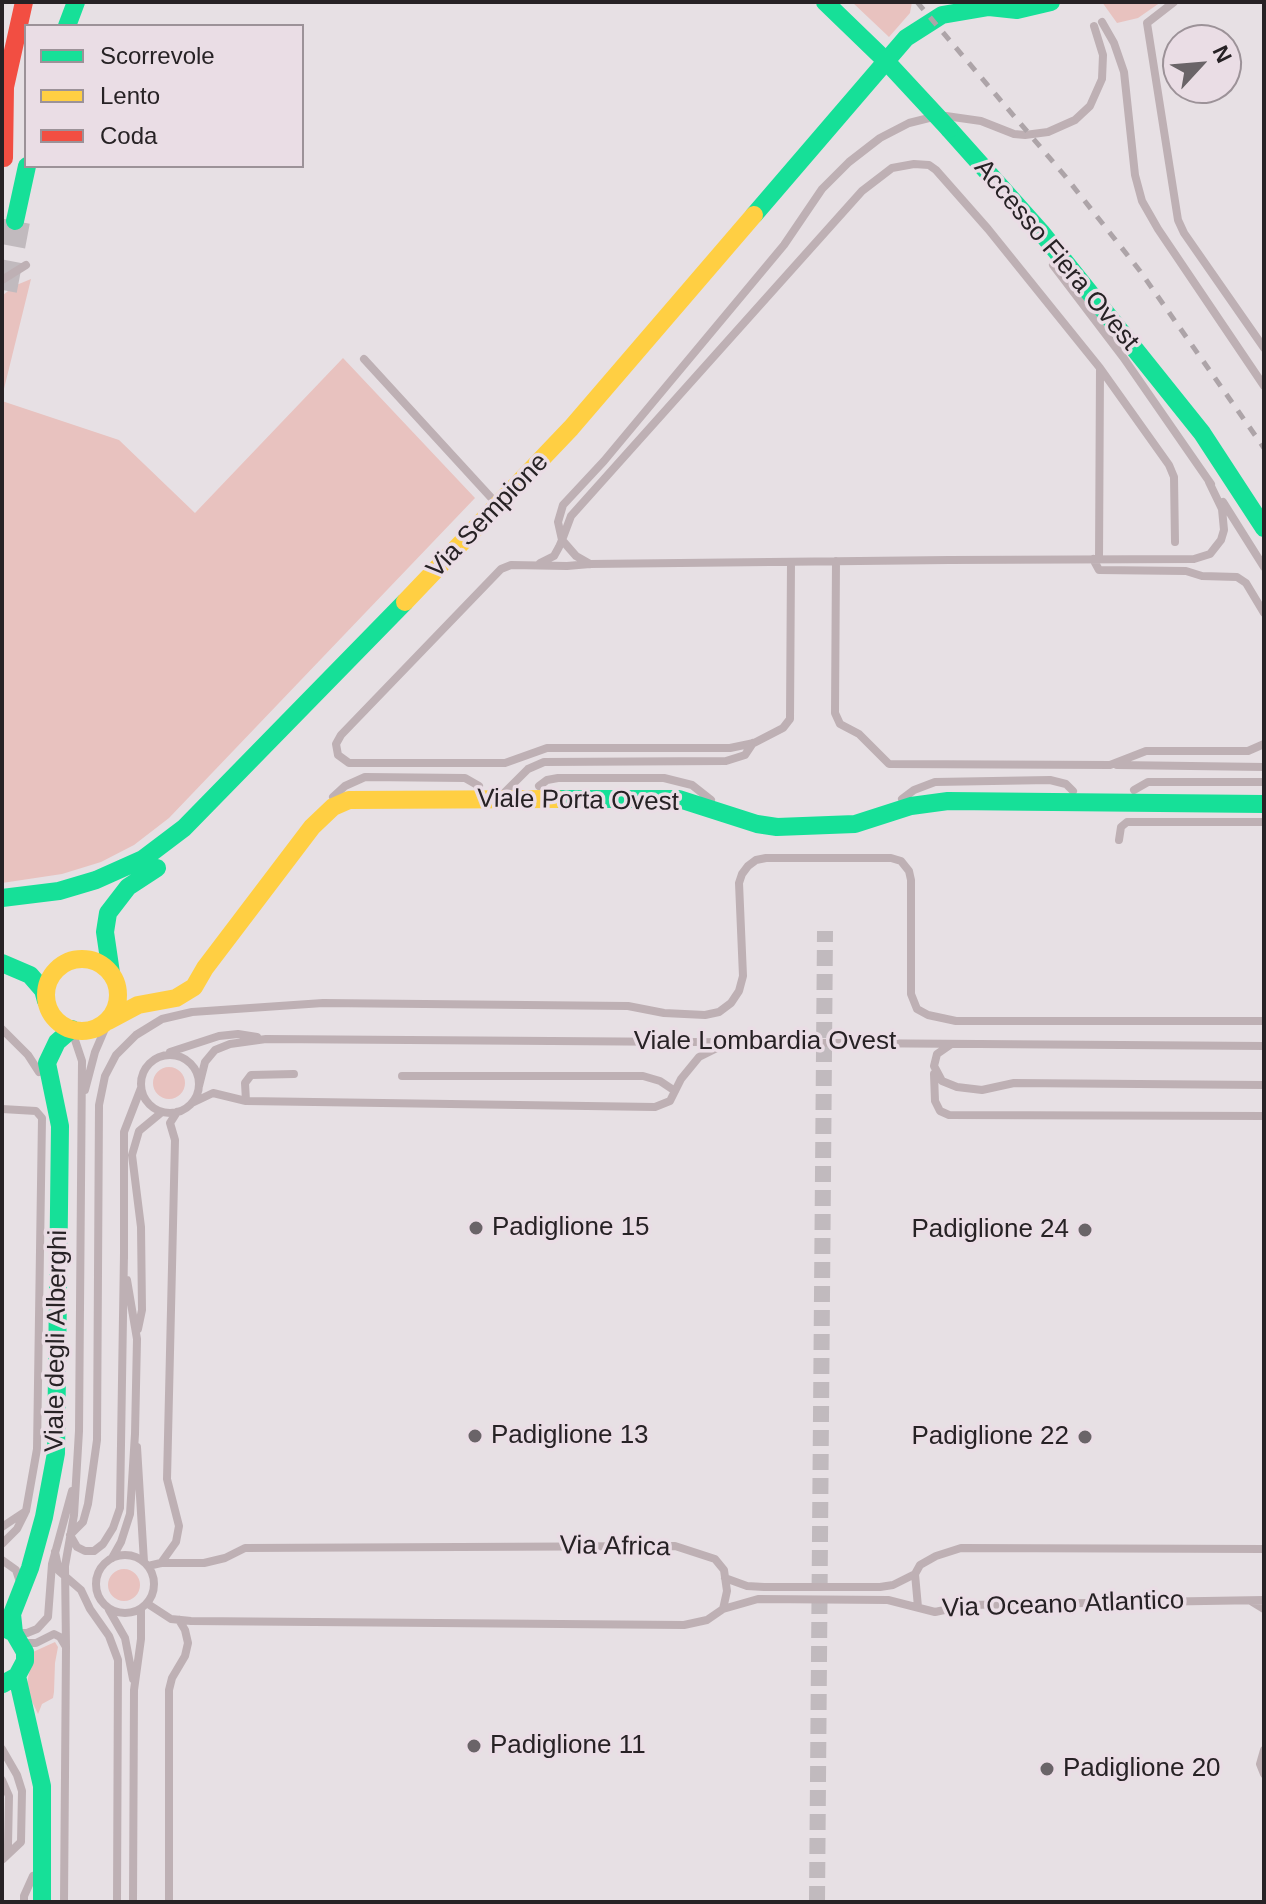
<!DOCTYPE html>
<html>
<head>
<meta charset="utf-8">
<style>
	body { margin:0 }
	#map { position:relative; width:1266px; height:1904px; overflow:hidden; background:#e7e0e4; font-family:Arial,sans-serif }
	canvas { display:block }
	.frame { position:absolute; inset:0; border:4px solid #272225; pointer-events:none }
	.legend { position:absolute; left:24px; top:24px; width:280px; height:144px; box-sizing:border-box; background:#eadde5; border:2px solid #9c9298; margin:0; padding:10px 14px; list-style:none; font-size:24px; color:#272225 }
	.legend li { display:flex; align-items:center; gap:16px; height:40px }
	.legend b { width:40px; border:2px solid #9c9298 }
	.north { position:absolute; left:1162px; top:24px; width:80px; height:80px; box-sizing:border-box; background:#eadde5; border:2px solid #9c9298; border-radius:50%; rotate:64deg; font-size:22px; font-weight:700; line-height:32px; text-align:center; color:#272225 }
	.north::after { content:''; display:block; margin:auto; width:28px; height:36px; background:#6a6468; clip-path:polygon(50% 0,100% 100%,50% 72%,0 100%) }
</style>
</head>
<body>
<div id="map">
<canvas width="1266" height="1904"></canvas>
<div class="frame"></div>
<ul class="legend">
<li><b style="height:10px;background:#16e098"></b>Scorrevole</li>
<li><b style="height:10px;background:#ffcf43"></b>Lento</li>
<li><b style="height:10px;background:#f24e42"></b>Coda</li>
</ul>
<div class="north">N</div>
</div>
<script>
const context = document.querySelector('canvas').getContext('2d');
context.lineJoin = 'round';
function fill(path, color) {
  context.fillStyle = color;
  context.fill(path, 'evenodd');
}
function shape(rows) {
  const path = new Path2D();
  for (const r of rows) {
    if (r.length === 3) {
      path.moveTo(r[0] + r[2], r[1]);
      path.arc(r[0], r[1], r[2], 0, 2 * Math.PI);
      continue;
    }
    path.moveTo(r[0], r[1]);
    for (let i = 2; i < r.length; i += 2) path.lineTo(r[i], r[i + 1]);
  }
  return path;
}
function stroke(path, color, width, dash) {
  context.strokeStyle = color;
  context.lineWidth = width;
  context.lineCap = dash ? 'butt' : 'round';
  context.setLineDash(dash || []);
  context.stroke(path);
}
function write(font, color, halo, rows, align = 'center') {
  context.font = font + ' Arial,sans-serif';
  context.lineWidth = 7;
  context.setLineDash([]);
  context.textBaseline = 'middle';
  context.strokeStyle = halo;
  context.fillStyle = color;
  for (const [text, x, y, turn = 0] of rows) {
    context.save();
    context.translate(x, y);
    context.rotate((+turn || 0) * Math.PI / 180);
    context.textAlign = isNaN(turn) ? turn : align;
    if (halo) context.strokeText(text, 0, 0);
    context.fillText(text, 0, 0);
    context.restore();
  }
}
fill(shape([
	[852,2,912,2,910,13,889,37],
	[1102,2,1161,2,1138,18,1117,23],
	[31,279,2,397,2,296,14,286],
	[343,358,475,498,169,818,134,845,101,862,62,874,2,883,2,401,119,440,195,513],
	[169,1083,16],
	[124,1585,16],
	[55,1642,58,1647,55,1663,54,1692,53,1698,42,1704,38,1714,26,1689,33,1652]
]), '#e8c2bf');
stroke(shape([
	[817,1902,825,931]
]), '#c1babe', 16, [16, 8]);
stroke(shape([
	[2,290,15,221]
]), '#c1babe', 30, [30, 15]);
stroke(shape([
	[1174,2,1147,23,1178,220,1184,233,1264,348],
	[1102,22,1114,43,1124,72,1135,175,1142,201,1158,229,1264,386],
	[946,116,981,121,1014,134,1025,135,1048,132,1075,120,1090,106,1102,79,1103,55,1094,26],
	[1053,265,1123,357,1211,484],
	[2,280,26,265],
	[364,359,496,503],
	[1223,502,1264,567],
	[1093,559,1099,570,1186,571,1202,576,1237,577,1246,583,1264,613],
	[1099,559,1100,369],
	[836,561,835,713,840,724,859,734,889,764,1110,765,1146,751,1248,751,1264,744],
	[791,562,790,719,783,728,754,743,730,748,547,748,505,763,349,763,338,755,336,744,341,735,501,569,511,565,567,566,590,564,949,560,1194,559,1210,554,1221,540,1224,530,1222,509,1209,482],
	[540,563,554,556,559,547,562,540,558,522,563,505,604,461,784,245,822,189,849,162,880,138,909,123,933,117],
	[590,564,576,556,562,540,571,516,862,191,892,168,914,164,929,165,936,170,988,229,1100,368,1169,465,1174,477,1175,542],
	[1117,765,1264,767],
	[539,786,547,780,558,778,664,778,692,785,711,800],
	[1134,790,1148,782,1264,782],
	[502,795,528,769,544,762,726,761,745,755,753,743],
	[333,797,345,786,365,777,465,778,479,786],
	[902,799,914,790,935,782,1050,780,1066,784,1073,791],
	[1119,840,1121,827,1127,822,1264,822],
	[2,1029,28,1055,39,1072],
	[950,1045,937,1054,934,1066,942,1081,957,1087,982,1090,1014,1083,1264,1085],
	[170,1052,219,1036,238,1034,257,1037],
	[170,1084,29],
	[934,1074,935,1101,940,1111,949,1115,1264,1116],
	[402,1076,643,1076,660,1081,675,1091],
	[199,1086,205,1062,215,1050,230,1044,266,1039,1264,1046],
	[85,1090,95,1052,107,1024],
	[246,1101,245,1083,251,1075,294,1074],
	[192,1103,213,1093,246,1101,655,1107,670,1101,681,1079,699,1057,723,1045],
	[2,1109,36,1111,42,1118,37,1449,26,1511,2,1527],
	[124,1253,120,1508,113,1528,103,1544,94,1551,85,1551,77,1547,70,1535,83,1522,88,1504,97,1440,99,1105,105,1076,116,1055,136,1035,162,1019,192,1012,323,1003,628,1006,664,1013,705,1015,719,1012,731,1003,739,991,743,976,739,883,742,874,748,866,756,860,766,858,891,858,901,861,909,871,911,880,911,994,917,1009,928,1015,956,1021,1264,1021],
	[124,1259,124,1132,141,1088],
	[138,1329,142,1310,141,1227,132,1155,139,1131,162,1112],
	[137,1447,144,1562],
	[2,1544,17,1529,25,1513],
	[55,1552,59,1571,81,1590,90,1609,109,1636,118,1660,117,1902],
	[125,1584,29],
	[112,1558,121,1542,130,1514,135,1434,137,1339,127,1280],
	[2,1560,16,1570,19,1579],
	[161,1563,176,1542,179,1526,167,1479,175,1140,170,1123,177,1112],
	[148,1566,161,1563,204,1563,225,1558,245,1548,675,1546,715,1559,724,1570,727,1591,723,1609],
	[725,1578,747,1586,764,1587,880,1587,893,1585,915,1574],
	[1251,1601,1264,1609],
	[148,1604,171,1619,191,1621,684,1625,707,1620,723,1609,758,1599,888,1600,935,1612,968,1605,1264,1600],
	[918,1607,915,1574,920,1565,936,1556,961,1548,1264,1549],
	[109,1610,125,1638,133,1679],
	[17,1633,27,1633,37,1629,48,1617,52,1564,72,1491],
	[27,1643,36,1643,54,1634,60,1637,66,1647,64,1902],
	[66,1647,65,1566,74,1515,79,1431,82,1061,73,1034],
	[2,1749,17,1775,22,1791,21,1842,3,1859],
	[1264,1750,1260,1764,1264,1774],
	[2,1780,9,1796,8,1845,5,1856],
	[24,1902,24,1896,33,1876],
	[133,1902,134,1690,141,1639,141,1610],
	[169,1902,169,1690,172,1678,185,1656,188,1643,185,1630,179,1620]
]), '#beb0b4', 8);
stroke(shape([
	[977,2,989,7,1017,10,1051,2],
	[67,26,76,2],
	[949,129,1041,232,1202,433,1264,528],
	[754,215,906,38,942,15,989,7],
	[15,221,27,166],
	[557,799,679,799,757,824,777,827,855,824,911,806,948,801,1264,804],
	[2,898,59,891,96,880,143,859,184,828,405,602],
	[2,963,30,975,43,990,46,1001],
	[111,973,105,932,108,913,128,887,157,868],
	[2,1627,14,1633,25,1652,25,1661,17,1676,3,1684],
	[14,1633,12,1614,30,1568,44,1517,56,1453,60,1126,47,1063,57,1042,72,1029],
	[17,1676,42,1786,42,1902]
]), '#16e098', 18);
stroke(shape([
	[405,602,571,428,754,215],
	[82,995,36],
	[108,1021,138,1005,176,998,194,987,205,968,312,827,333,807,349,800,557,799]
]), '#ffcf43', 18);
stroke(shape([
	[4,158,5,87,24,2]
]), '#f24e42', 18);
stroke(shape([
	[917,2,1065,176,1140,271,1264,448]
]), '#ada4a8', 5, [10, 10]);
stroke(shape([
	[825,2,885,60,949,129]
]), '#16e098', 18);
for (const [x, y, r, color] of [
	[476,1228,8,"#6a6468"],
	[1085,1230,8,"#6a6468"],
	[475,1436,8,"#6a6468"],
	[1085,1437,8,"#6a6468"],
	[474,1746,8,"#6a6468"],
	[1047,1769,8,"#6a6468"]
]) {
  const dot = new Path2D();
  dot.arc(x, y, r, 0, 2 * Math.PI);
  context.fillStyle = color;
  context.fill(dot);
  stroke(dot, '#eadde5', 3);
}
write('26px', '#272225', '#eadde5', [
	["Accesso Fiera Ovest",1056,255,50],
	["Via Sempione",488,516,-46],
	["Viale Porta Ovest",578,801,1],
	["Viale Lombardia Ovest",765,1042],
	["Viale degli Alberghi",57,1341,-89],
	["Via Africa",615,1547,1],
	["Via Oceano Atlantico",1063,1605,-2]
]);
write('26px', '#272225', '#eadde5', [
	["Padiglione 15",492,1228],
	["Padiglione 24",1069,1230,"right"],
	["Padiglione 13",491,1436],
	["Padiglione 22",1069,1437,"right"],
	["Padiglione 11",490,1746],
	["Padiglione 20",1063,1769]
], 'left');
</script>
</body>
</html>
